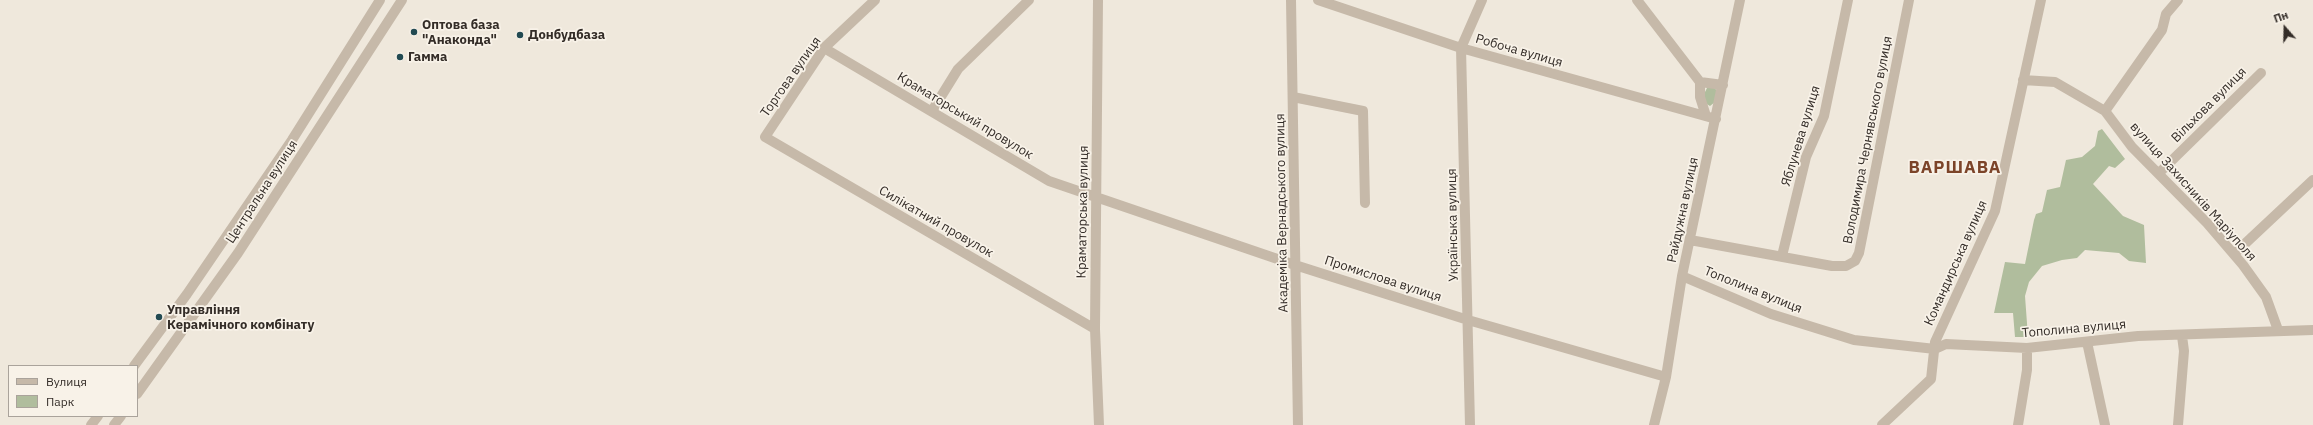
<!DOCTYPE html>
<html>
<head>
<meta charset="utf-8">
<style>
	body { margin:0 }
	#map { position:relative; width:2313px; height:425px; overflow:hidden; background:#efe8dc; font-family:"IBM Plex Sans",sans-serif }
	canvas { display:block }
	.legend { position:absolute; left:8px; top:365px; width:130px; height:52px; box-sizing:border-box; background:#f8f2e8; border:1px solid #aaa39b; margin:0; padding:5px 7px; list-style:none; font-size:12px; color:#342d28 }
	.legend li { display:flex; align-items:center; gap:8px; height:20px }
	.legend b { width:20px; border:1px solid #aaa39b }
	.north { position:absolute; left:2265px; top:8px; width:40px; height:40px; -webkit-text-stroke:3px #f8f2e8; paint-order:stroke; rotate:340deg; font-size:11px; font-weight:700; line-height:16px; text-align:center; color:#342d28 }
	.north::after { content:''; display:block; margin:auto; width:14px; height:18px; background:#342d28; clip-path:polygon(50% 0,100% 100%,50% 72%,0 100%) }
</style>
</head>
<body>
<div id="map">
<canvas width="2313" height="425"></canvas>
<ul class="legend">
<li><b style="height:5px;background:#c6b9a9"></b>Вулиця</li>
<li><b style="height:11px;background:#b0bd9d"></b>Парк</li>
</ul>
<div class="north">Пн</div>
</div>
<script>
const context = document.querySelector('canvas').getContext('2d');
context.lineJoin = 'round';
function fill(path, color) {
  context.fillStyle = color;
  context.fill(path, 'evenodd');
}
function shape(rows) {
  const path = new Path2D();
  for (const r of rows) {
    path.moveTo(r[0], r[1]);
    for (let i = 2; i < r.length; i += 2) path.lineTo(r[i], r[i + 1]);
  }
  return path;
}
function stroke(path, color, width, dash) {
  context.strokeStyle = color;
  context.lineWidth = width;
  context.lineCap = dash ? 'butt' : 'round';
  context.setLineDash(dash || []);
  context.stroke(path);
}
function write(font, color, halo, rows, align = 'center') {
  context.font = font + ' "IBM Plex Sans",sans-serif';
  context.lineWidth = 3.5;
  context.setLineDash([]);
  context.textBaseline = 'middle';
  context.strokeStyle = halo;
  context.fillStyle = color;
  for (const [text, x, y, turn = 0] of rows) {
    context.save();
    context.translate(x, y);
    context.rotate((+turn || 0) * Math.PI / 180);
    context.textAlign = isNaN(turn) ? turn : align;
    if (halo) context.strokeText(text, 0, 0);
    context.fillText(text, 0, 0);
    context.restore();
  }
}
fill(shape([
	[1711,86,1715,87,1717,93,1715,102,1710,106,1705,103,1702,98,1707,88],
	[2102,129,2125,159,2115,168,2109,166,2093,184,2123,216,2144,225,2146,263,2129,261,2119,253,2085,250,2077,258,2062,260,2042,266,2029,282,2025,296,2028,337,2015,337,2013,313,1994,313,2005,262,2025,264,2034,220,2036,214,2042,212,2047,190,2060,187,2066,160,2082,157,2095,146,2098,131]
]), '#b0bd9d');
stroke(shape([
	[875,0,824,48,765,137,1095,329],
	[1098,0,1095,329,1099,425],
	[1291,0,1298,425],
	[1318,0,1461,48,1716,119],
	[1637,0,1700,82,1723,85],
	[824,48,1049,181,1295,265,1468,320,1666,377],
	[2023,80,2055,82,2105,111,2132,147,2207,223,2243,265,2266,297,2278,330],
	[1700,82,1700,97,1706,116],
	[1293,97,1363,111,1365,203],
	[932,111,958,69,1029,0],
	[2105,111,2162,30,2166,14,2178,0],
	[2159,173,2261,73],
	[1690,240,1832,266,1846,266,1855,261,1859,253,1909,0],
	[2234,254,2313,180],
	[1782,256,1806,157,1824,116,1848,0],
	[1682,276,1771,314,1854,340,1935,349,1946,344,2027,348,2138,336,2313,330],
	[2087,342,2105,425],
	[134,366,187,294,292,140,380,0],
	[137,394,238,253,402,0],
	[91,425,98,416],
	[114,425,121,416],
	[1470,425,1461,48,1482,0],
	[1654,425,1666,377,1682,276,1740,0],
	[1882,425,1931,379,1935,342,1995,211,2041,0],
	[2018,425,2027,370,2027,348],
	[2178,425,2184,351,2182,336]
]), '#c6b9a9', 10);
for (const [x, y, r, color] of [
	[414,32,4,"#224a52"],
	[520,35,4,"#224a52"],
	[400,57,4,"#224a52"],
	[159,317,4,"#224a52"]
]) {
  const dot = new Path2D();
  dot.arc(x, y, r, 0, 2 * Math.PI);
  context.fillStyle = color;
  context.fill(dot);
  stroke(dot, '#f8f2e8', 1.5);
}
write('bold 13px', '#342d28', '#f8f2e8', [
	["Оптова база",422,25],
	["\"Анаконда\"",422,40],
	["Донбудбаза",528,35],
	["Гамма",408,57],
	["Управління",167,310],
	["Керамічного комбінату",167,325]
], 'left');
write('13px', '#342d28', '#f8f2e8', [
	["Робоча вулиця",1519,51,16],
	["Торгова вулиця",791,77,-55],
	["Вільхова вулиця",2209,105,-45],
	["Краматорський провулок",965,116,31],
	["Яблунева вулиця",1801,136,-73],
	["Володимира Чернявського вулиця",1868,140,-79],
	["Центральна вулиця",262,192,-57],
	["вулиця Захисників Маріуполя",2193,192,48],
	["Райдужна вулиця",1683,210,-78],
	["Краматорська вулиця",1083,212,-89],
	["Академіка Вернадського вулиця",1282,213,-91],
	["Силікатний провулок",936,222,30],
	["Українська вулиця",1453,225,-91],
	["Командирська вулиця",1956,263,-66],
	["Промислова вулиця",1383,279,18],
	["Тополина вулиця",1753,290,22],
	["Тополина вулиця",2074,329,-5]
]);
context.letterSpacing = '1px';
write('bold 17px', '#7c4429', '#f8f2e8', [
	["ВАРШАВА",1955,168]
]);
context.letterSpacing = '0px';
</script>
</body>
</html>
